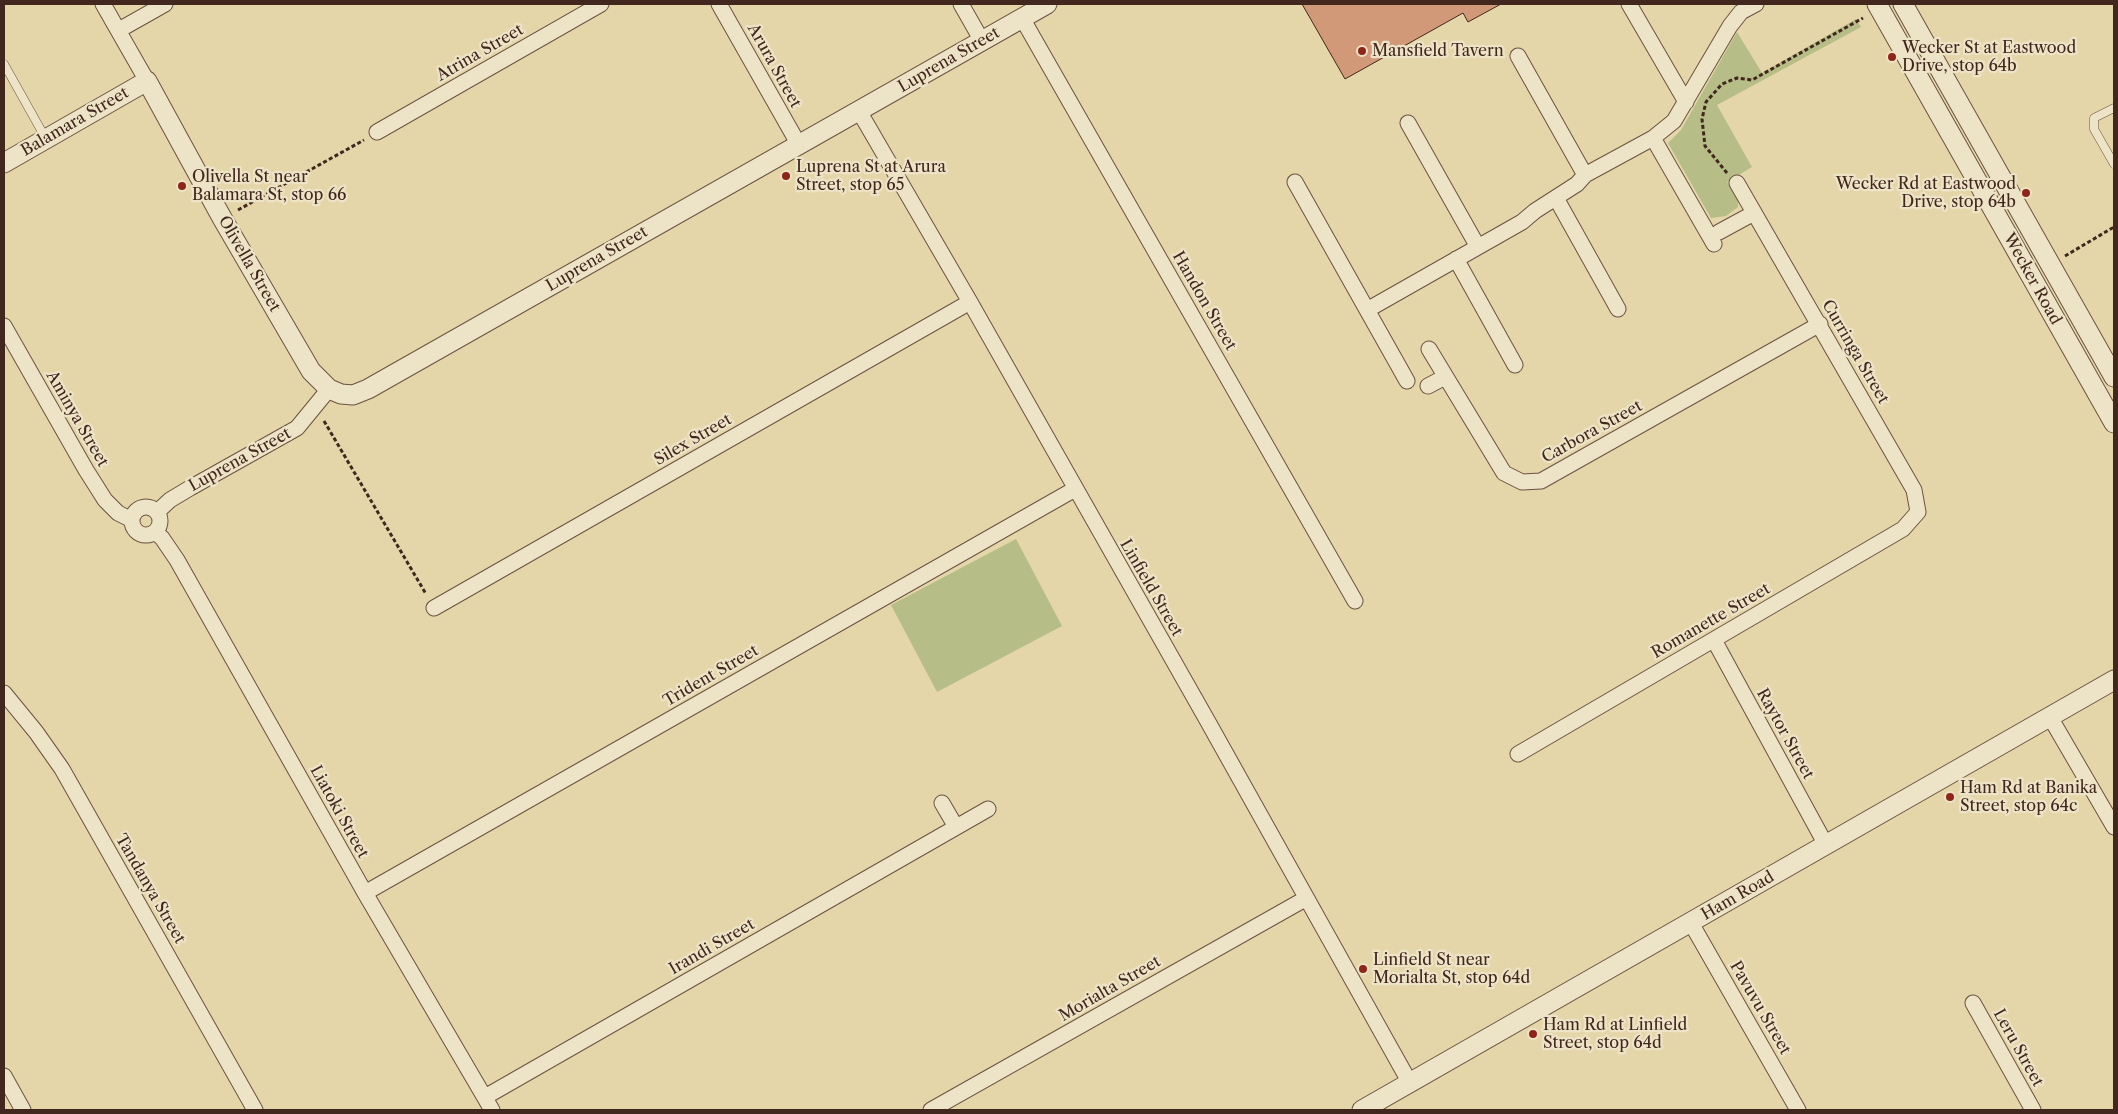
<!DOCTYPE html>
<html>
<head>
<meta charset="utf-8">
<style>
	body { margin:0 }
	#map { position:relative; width:2118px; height:1114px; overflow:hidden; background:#e4d6a9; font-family:"Libre Caslon Text",serif }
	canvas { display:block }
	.frame { position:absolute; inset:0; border:5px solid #41271e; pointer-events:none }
</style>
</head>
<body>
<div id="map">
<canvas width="2118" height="1114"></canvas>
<div class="frame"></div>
</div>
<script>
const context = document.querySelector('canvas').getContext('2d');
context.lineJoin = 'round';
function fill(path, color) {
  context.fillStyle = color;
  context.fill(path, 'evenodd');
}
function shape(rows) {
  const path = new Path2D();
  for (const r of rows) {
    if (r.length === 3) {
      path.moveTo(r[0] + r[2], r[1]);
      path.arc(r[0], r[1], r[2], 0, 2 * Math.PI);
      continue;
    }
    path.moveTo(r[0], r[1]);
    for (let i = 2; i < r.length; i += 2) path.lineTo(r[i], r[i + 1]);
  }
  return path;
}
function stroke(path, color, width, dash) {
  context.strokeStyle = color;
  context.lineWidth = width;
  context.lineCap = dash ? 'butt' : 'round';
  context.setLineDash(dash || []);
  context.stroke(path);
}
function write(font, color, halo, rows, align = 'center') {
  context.font = font + ' "Libre Caslon Text",serif';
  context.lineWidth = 4.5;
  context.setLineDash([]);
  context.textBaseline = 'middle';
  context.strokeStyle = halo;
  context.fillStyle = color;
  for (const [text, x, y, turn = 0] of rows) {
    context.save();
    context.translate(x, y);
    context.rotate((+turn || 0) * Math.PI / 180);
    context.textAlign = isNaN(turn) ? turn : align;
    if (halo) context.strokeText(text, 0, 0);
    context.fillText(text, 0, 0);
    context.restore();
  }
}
fill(shape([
	[1856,19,1861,27,1717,105,1752,167,1727,182,1738,200,1738,207,1726,216,1711,218,1668,143,1681,130,1737,32,1762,73],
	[1016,539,1062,626,937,692,891,605]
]), '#b6bd86');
const building = shape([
	[1302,4,1501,4,1468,22,1463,13,1345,79,1302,4]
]);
fill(building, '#d29978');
stroke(building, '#41271e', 1);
const service = shape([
	[4,64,46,139],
	[2114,108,2094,118,2094,129,2114,164]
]);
const minor = shape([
	[103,4,147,81],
	[719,4,799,145],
	[961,4,982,41],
	[1629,4,1686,102],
	[1022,18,1355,601],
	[119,30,165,4],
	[1518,56,1585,175],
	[859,111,970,302,1207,720,1410,1083],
	[1408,123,1478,247],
	[377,132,601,4],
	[1653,138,1714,244],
	[1295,182,1407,381],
	[1556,198,1618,309],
	[1719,232,1754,213],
	[1456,259,1515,365],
	[1367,310,1522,222,1535,211,1577,184,1585,175,1653,138,1674,121,1730,26,1741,12,1756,4],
	[4,326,86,470,105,500,118,513,132,520],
	[1429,349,1504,473,1522,482,1541,481,1820,324],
	[1428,386,1445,377],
	[146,521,14],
	[157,512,170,500,190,488,297,428,329,389],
	[155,532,162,538,177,560,365,893,492,1110],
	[434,608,970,302],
	[1714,640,1826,845],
	[4,693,36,732,62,769,255,1110],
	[2050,717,2114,827],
	[1518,754,1903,529,1918,512,1914,490,1737,183],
	[942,803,956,827],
	[365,893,1075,489],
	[1691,923,1798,1110],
	[1973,1003,2033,1110],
	[4,1076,23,1110],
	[485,1097,988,809],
	[931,1110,1305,899]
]);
const tertiary = shape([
	[1877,4,2114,423],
	[1903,4,2114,377],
	[4,163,147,81,222,218,311,371,329,389,341,394,353,395,368,389,1047,4],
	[1362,1110,2114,680]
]);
stroke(service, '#6a5341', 9);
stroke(minor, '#6a5341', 17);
stroke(tertiary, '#6a5341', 21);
stroke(shape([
	[1727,173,1705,146,1702,119,1706,102,1722,84,1737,78,1752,80,1863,18],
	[238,210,364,140],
	[2065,256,2114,227],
	[324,421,426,594]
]), '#41271e', 3, [4, 2.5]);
stroke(service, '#ede4c7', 8);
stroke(minor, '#ede4c7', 15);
stroke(tertiary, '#ede4c7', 19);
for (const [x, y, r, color] of [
	[1362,51,5,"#8f2418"],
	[1892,57,5,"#8f2418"],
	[786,176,5,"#8f2418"],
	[182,186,5,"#8f2418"],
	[2026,193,5,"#8f2418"],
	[1950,797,5,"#8f2418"],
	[1363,969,5,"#8f2418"],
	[1533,1034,5,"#8f2418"]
]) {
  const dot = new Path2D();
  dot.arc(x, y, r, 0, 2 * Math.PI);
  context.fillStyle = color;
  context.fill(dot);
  stroke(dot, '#ede4c7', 2);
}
write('16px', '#41271e', '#ede4c7', [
	["Wecker St at Eastwood",1902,48],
	["Drive, stop 64b",1902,66],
	["Mansfield Tavern",1372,51],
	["Luprena St at Arura",796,167],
	["Street, stop 65",796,185],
	["Olivella St near",192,177],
	["Balamara St, stop 66",192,195],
	["Wecker Rd at Eastwood",2016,184,"right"],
	["Drive, stop 64b",2016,202,"right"],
	["Ham Rd at Banika",1960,788],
	["Street, stop 64c",1960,806],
	["Linfield St near",1373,960],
	["Morialta St, stop 64d",1373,978],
	["Ham Rd at Linfield",1543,1025],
	["Street, stop 64d",1543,1043]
], 'left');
write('16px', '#41271e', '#ede4c7', [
	["Atrina Street",480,53,-30],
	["Luprena Street",949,60,-30],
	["Arura Street",774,66,61],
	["Balamara Street",75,122,-30],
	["Luprena Street",597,259,-30],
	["Olivella Street",249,264,60],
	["Wecker Road",2032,279,61],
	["Handon Street",1204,301,60],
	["Curringa Street",1855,352,60],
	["Aminya Street",77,419,60],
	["Carbora Street",1592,432,-29],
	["Silex Street",693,440,-30],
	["Luprena Street",240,460,-29],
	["Linfield Street",1151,588,60],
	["Romanette Street",1711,621,-30],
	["Trident Street",711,676,-30],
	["Raytor Street",1785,734,61],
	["Liatoki Street",339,812,61],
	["Tandanya Street",150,889,60],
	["Ham Road",1738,896,-30],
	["Irandi Street",712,947,-30],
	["Morialta Street",1110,989,-30],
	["Pavuvu Street",1760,1008,60],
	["Leru Street",2018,1048,61]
]);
</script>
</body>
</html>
